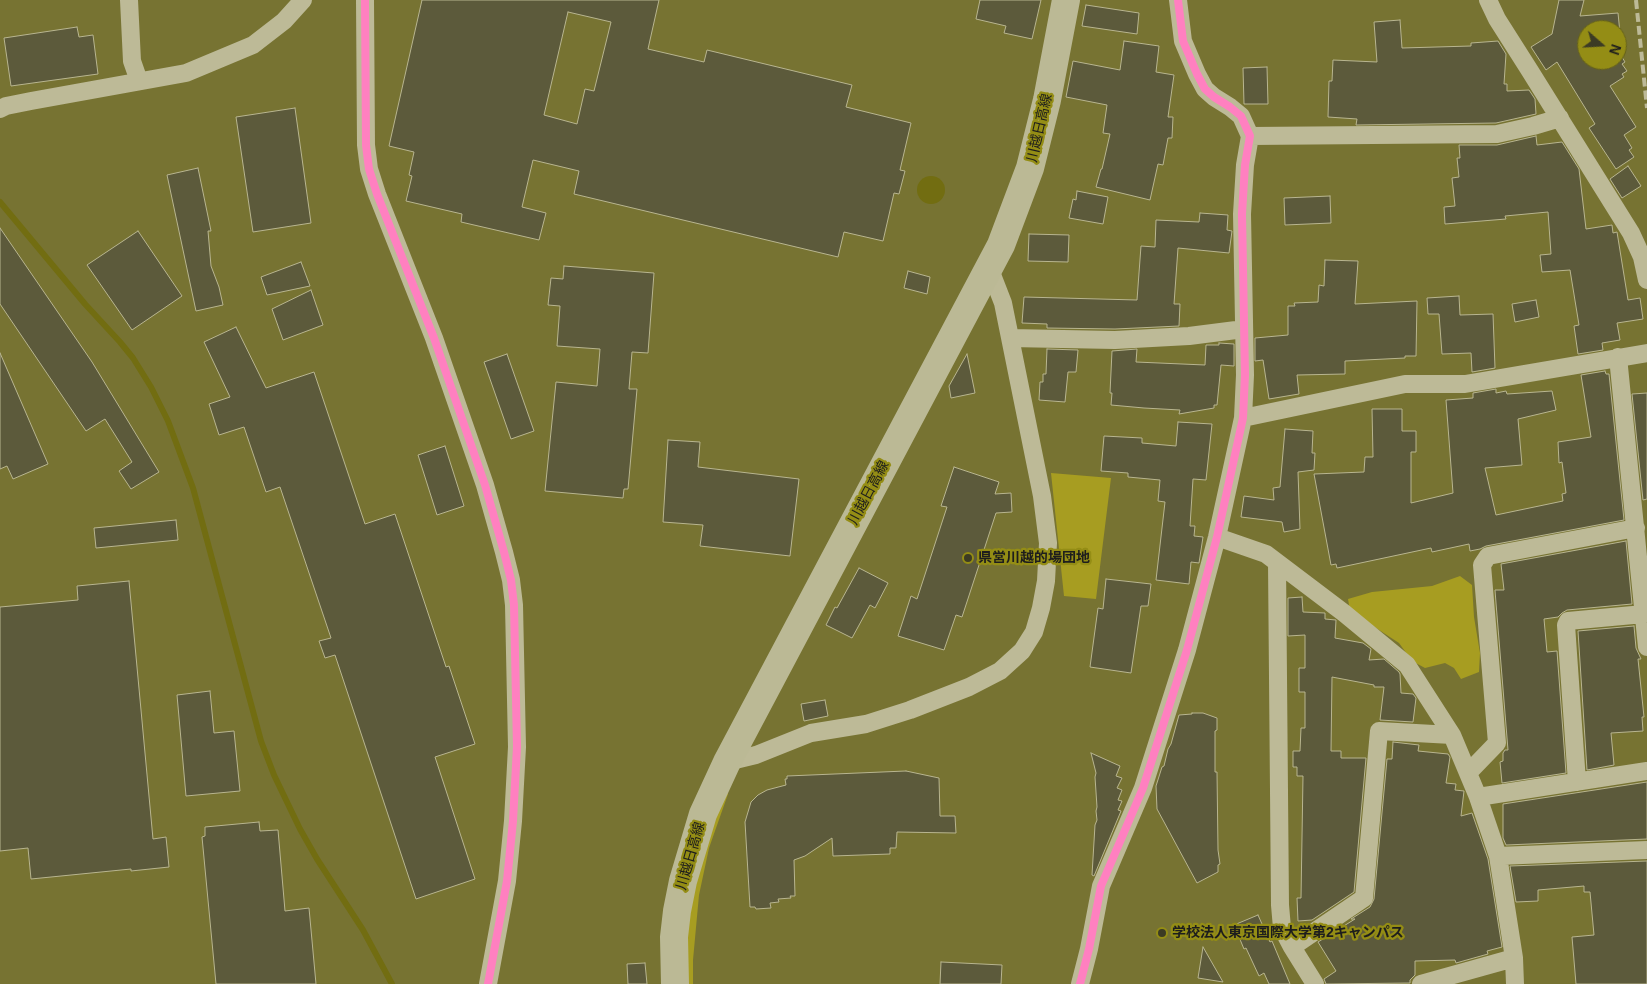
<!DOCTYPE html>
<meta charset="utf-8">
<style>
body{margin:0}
#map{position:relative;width:1647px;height:984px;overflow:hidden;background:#777332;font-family:Helvetica,sans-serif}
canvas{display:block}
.north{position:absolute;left:1577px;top:20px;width:50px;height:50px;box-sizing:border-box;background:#948d15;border:1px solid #646018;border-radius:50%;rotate:109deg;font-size:14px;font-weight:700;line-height:20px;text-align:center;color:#1d1d1d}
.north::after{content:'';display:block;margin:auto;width:18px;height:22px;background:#3c3b24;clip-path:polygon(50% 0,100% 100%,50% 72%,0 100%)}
</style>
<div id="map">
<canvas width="1647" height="984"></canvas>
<div class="north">N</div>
</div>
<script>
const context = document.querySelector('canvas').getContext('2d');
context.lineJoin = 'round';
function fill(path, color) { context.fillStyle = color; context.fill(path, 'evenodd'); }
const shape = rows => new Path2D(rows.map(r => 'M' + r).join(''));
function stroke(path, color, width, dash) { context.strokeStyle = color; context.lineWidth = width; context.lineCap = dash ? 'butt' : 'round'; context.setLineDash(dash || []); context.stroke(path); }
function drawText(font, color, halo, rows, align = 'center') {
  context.font = font + ' Helvetica,"Noto Sans JP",sans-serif'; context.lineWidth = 4.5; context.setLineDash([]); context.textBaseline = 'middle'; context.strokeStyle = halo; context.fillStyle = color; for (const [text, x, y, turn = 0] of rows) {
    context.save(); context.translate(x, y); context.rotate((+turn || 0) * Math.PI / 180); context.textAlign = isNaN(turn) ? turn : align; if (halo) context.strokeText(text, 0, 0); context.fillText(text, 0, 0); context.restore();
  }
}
fill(shape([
 [1051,473,1111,478,1096,599,1064,596],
 [1460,576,1472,585,1474,617,1480,653,1479,672,1461,679,1454,668,1445,663,1425,668,1412,661,1399,643,1350,611,1348,599,1372,592,1432,586],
 [724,790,728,794,709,848,699,895,693,960,693,984,685,984,686,948,693,885]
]), '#a79d21');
fill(shape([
 '917 190a14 14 0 1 1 28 0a14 14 0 1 1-28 0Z'
]), '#726d11');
stroke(shape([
 [0,202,85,304,120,342,133,358,151,387,168,421,193,488,261,741,274,775,300,829,317,859,363,930,392,984]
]), '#726d11', 6);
const building = shape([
 [422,0,659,0,648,49,704,62,707,50,852,85,846,107,911,123,900,170,905,171,899,194,894,193,883,241,844,232,838,257,574,194,579,171,533,160,522,207,546,213,539,240,461,222,462,214,406,201,412,176,409,175,414,152,389,146,422,0],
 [568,12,611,22,594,91,585,89,577,124,544,115,568,12],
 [980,0,1041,0,1032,39,1004,33,1006,26,976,19,980,0],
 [1559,0,1584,0,1580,16,1618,13,1620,33,1617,36,1617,30,1587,30,1587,60,1617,60,1617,49,1625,62,1622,64,1627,71,1622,74,1624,77,1610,86,1636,127,1624,135,1632,148,1629,150,1634,157,1616,169,1589,128,1595,124,1557,62,1546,70,1531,47,1552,34,1559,0],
 [1086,5,1139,13,1137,34,1082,26,1086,5],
 [1400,20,1402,48,1471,46,1471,43,1498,41,1506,54,1504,84,1507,84,1507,91,1529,90,1535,99,1536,114,1496,123,1356,125,1357,119,1328,117,1329,81,1332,81,1333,60,1377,62,1374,22,1400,20],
 [77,27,79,37,93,35,98,74,11,86,4,38,77,27],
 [1124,41,1159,46,1156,72,1174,75,1168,117,1173,117,1172,138,1168,138,1163,165,1158,164,1150,200,1096,187,1101,169,1102,169,1110,134,1103,133,1107,105,1066,97,1073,61,1120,70,1124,41],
 [1267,67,1268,104,1244,104,1243,68,1267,67],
 [295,108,311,223,253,232,236,117,295,108],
 [1536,136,1537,145,1562,142,1579,169,1586,229,1612,225,1613,233,1617,232,1628,300,1640,298,1643,319,1617,323,1620,340,1602,343,1603,350,1578,354,1574,326,1579,325,1570,270,1542,272,1540,255,1551,254,1548,212,1505,216,1506,219,1445,224,1444,207,1455,206,1452,178,1459,177,1457,158,1460,158,1459,145,1497,145,1536,136],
 [1628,166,1641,186,1622,198,1610,179,1628,166],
 [198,168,211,231,208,231,211,266,219,287,223,305,196,311,167,175,198,168],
 [1077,191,1108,197,1103,224,1069,218,1073,199,1076,200,1077,191],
 [1330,196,1331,223,1285,225,1284,198,1330,196],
 [1200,213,1228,215,1227,230,1232,231,1229,253,1178,248,1174,304,1180,304,1179,326,1115,329,1047,328,1047,324,1022,323,1024,297,1137,300,1141,246,1155,247,1156,220,1199,222,1200,213],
 [0,228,92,362,159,472,131,489,119,471,132,462,105,419,86,431,0,304,0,228],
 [138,231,182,296,132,330,87,265,138,231],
 [1029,234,1069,235,1068,262,1028,261,1029,234],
 [1325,260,1358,261,1355,304,1417,301,1416,356,1405,356,1405,358,1345,361,1345,374,1297,375,1299,394,1269,399,1263,360,1255,361,1255,338,1288,335,1288,306,1295,306,1294,303,1318,302,1319,285,1324,286,1325,260],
 [301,262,310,286,267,295,261,277,301,262],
 [564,266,654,273,648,353,632,352,629,389,637,389,628,489,624,489,623,498,545,491,556,382,597,386,600,349,557,346,560,306,548,305,551,278,563,279,564,266],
 [908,271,930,277,927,294,904,288,908,271],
 [311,290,323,325,283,340,272,309,311,290],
 [1459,296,1460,315,1493,314,1495,368,1472,372,1471,353,1442,354,1439,314,1428,314,1427,298,1459,296],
 [1536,300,1539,317,1515,322,1512,304,1536,300],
 [236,327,266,388,314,372,365,524,395,514,446,667,449,666,475,744,435,757,475,879,416,899,335,655,325,658,319,641,331,638,280,487,266,492,244,427,219,435,209,404,230,397,204,342,236,327],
 [1219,343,1234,344,1234,366,1221,365,1217,405,1214,405,1214,408,1179,414,1180,410,1144,408,1111,405,1112,393,1110,393,1112,351,1137,349,1136,362,1205,365,1206,345,1219,345,1219,343],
 [1047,349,1078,350,1076,372,1068,372,1065,402,1039,400,1040,382,1043,382,1043,374,1046,374,1047,349],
 [0,353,48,464,13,479,7,466,0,469,0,353],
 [507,354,534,431,511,439,484,362,507,354],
 [967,354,975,393,951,398,949,386,967,354],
 [1605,371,1606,374,1609,374,1624,520,1486,546,1480,549,1470,551,1469,544,1432,552,1431,548,1337,568,1336,564,1331,565,1314,474,1364,472,1365,457,1373,457,1372,409,1402,409,1402,431,1416,431,1416,452,1411,452,1411,503,1453,493,1446,400,1473,398,1473,393,1496,389,1496,393,1506,391,1507,394,1552,391,1556,410,1518,419,1522,465,1485,468,1496,515,1563,501,1562,494,1566,493,1562,462,1559,463,1558,442,1591,437,1581,375,1605,371],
 [1647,393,1647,499,1643,500,1632,394,1647,393],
 [1178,422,1212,424,1206,480,1193,479,1190,526,1195,526,1194,536,1203,537,1199,563,1191,562,1189,584,1156,580,1165,502,1158,501,1160,480,1128,477,1128,473,1101,471,1104,436,1142,438,1142,443,1176,446,1178,422],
 [1285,429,1313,431,1312,453,1315,453,1314,470,1298,472,1300,529,1284,532,1282,522,1241,517,1244,496,1274,500,1273,488,1280,487,1285,429],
 [668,440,700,442,698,467,799,479,790,556,700,546,703,525,663,522,668,440],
 [445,446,464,506,437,515,418,455,445,446],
 [954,467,999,482,995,494,1011,493,1012,512,996,513,962,617,956,615,944,650,898,636,911,596,917,599,947,507,941,506,954,467],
 [176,520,178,540,96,548,94,528,176,520],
 [1626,541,1632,604,1567,610,1562,613,1558,617,1544,619,1547,652,1557,651,1566,773,1502,783,1500,762,1503,761,1503,753,1505,750,1508,750,1496,603,1495,590,1504,590,1501,564,1626,541],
 [859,568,888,583,875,608,870,605,852,638,826,625,835,607,837,608,859,568],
 [1106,579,1151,584,1148,606,1141,606,1131,673,1090,667,1098,608,1103,609,1106,579],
 [129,581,153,839,166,837,169,867,131,871,131,869,31,879,28,848,0,851,0,607,78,600,77,586,129,581],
 [1302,597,1303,612,1325,613,1325,619,1336,620,1335,638,1363,643,1371,649,1369,660,1384,659,1399,672,1400,674,1401,693,1413,694,1416,698,1413,722,1380,720,1384,687,1374,687,1374,685,1332,677,1331,751,1341,751,1341,758,1366,758,1354,892,1312,920,1298,921,1297,898,1301,898,1303,776,1297,776,1297,767,1293,767,1293,751,1300,751,1301,728,1305,728,1305,692,1299,692,1299,668,1305,668,1305,635,1288,636,1288,598,1302,597],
 [1634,626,1636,648,1641,659,1638,659,1644,717,1642,717,1643,731,1611,733,1614,765,1587,770,1578,631,1634,626],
 [210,691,214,733,234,731,240,791,186,796,177,695,210,691],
 [825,700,828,716,804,721,801,704,825,700],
 [1192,713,1203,713,1217,718,1217,730,1215,731,1215,772,1217,772,1218,850,1220,864,1218,865,1218,872,1197,883,1157,809,1156,786,1162,767,1164,766,1168,749,1171,744,1179,715,1192,714,1192,713],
 [1393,742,1419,745,1418,751,1448,754,1450,757,1446,783,1456,784,1455,790,1464,791,1461,816,1472,813,1488,859,1502,947,1487,951,1488,954,1456,963,1455,960,1415,961,1415,975,1410,980,1410,983,1326,984,1324,979,1336,971,1318,942,1355,919,1351,919,1370,907,1374,899,1387,759,1392,759,1393,742],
 [1091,753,1120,766,1116,776,1122,778,1117,788,1122,790,1118,800,1122,801,1118,810,1121,811,1094,876,1092,875,1095,825,1097,820,1096,811,1097,807,1095,777,1096,773,1091,753],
 [906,771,939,778,940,816,955,816,956,833,897,832,896,848,890,848,890,854,833,856,832,838,805,856,794,860,795,896,790,896,791,898,778,899,779,902,770,903,771,908,756,909,755,907,750,907,745,822,751,802,758,795,767,790,786,785,785,779,787,779,787,776,906,771],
 [1647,782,1647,839,1506,845,1503,838,1503,804,1647,782],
 [259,822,260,831,278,830,285,911,309,908,316,984,216,984,202,837,205,836,205,827,259,822],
 [1647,861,1647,984,1576,984,1572,937,1594,935,1590,892,1584,892,1584,886,1538,890,1538,901,1516,902,1510,866,1647,861],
 [1258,915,1270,942,1272,941,1290,984,1269,984,1264,973,1259,976,1246,948,1244,949,1234,925,1258,915],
 [1203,947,1223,982,1198,978,1203,947],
 [941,962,1002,965,1001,984,940,984,941,962],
 [645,963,647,984,628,984,627,964,645,963]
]);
fill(building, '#5c5a3b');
stroke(building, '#b8b590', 1);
stroke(shape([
 [129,0,132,61,139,81],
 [365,0,366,145,369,169,377,194,434,338,485,485,504,552,511,580,514,605,517,747,513,821,507,881,488,984],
 [1488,0,1497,19,1530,71,1631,233,1642,257,1647,280],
 [0,109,6,106,31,101,186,73,253,45,284,21,303,0],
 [1250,136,1497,134,1533,126,1560,118],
 [1010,338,1115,340,1189,336,1244,329],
 [1618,357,1647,647],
 [1243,418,1405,384,1465,384,1647,353],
 [1217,537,1266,554,1344,613,1407,665,1452,735,1478,797,1498,856,1514,958,1515,984],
 [1277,563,1280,905,1282,928,1292,947,1315,984],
 [727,762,756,755,811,733,866,724,910,710,969,687,1000,671,1022,651,1034,632,1041,608,1046,581,1048,543,1042,496,1003,303,989,267],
 [1468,773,1497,743,1482,565,1488,556,1636,528],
 [1577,782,1566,625,1568,621,1644,614],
 [1478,797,1647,771],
 [1498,856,1647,850],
 [1292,947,1364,898,1379,731,1452,735],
 [1080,984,1089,949,1101,886,1143,788,1187,650,1217,537,1243,418,1245,375,1242,214,1245,165,1250,136,1241,116,1230,107,1214,97,1205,89,1197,74,1183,41,1178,0],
 [1421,984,1514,958]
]), '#bdba97', 18);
stroke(shape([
 [675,984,674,937,677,911,683,881,703,814,727,762,1001,245,1030,168,1047,100,1066,0]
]), '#bbb995', 28);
stroke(shape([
 [1636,0,1647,108]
]), '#bdba98', 4, [9, 4]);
stroke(shape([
 [365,0,366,145,369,169,377,194,434,338,485,485,504,552,511,580,514,605,517,747,513,821,507,881,488,984],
 [1080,984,1089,949,1101,886,1143,788,1187,650,1217,537,1243,418,1245,375,1242,214,1245,165,1250,136,1241,116,1230,107,1214,97,1205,89,1197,74,1183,41,1178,0]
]), '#ff80c0', 8);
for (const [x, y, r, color] of [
 [968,558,5,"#3c3b24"],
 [1162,933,5,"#3c3b24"]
]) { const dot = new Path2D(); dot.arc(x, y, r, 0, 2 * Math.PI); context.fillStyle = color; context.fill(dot); stroke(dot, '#948d15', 2); }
drawText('14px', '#1d1d1d', '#948d15', [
 ["川越日高線",1040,128,-77],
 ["川越日高線",869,493,-62],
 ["川越日高線",691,856,-74]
]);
drawText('bold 14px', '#1d1d1d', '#948d15', [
 ["県営川越的場団地",978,558],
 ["学校法人東京国際大学第2キャンパス",1172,933]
], 'left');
</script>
